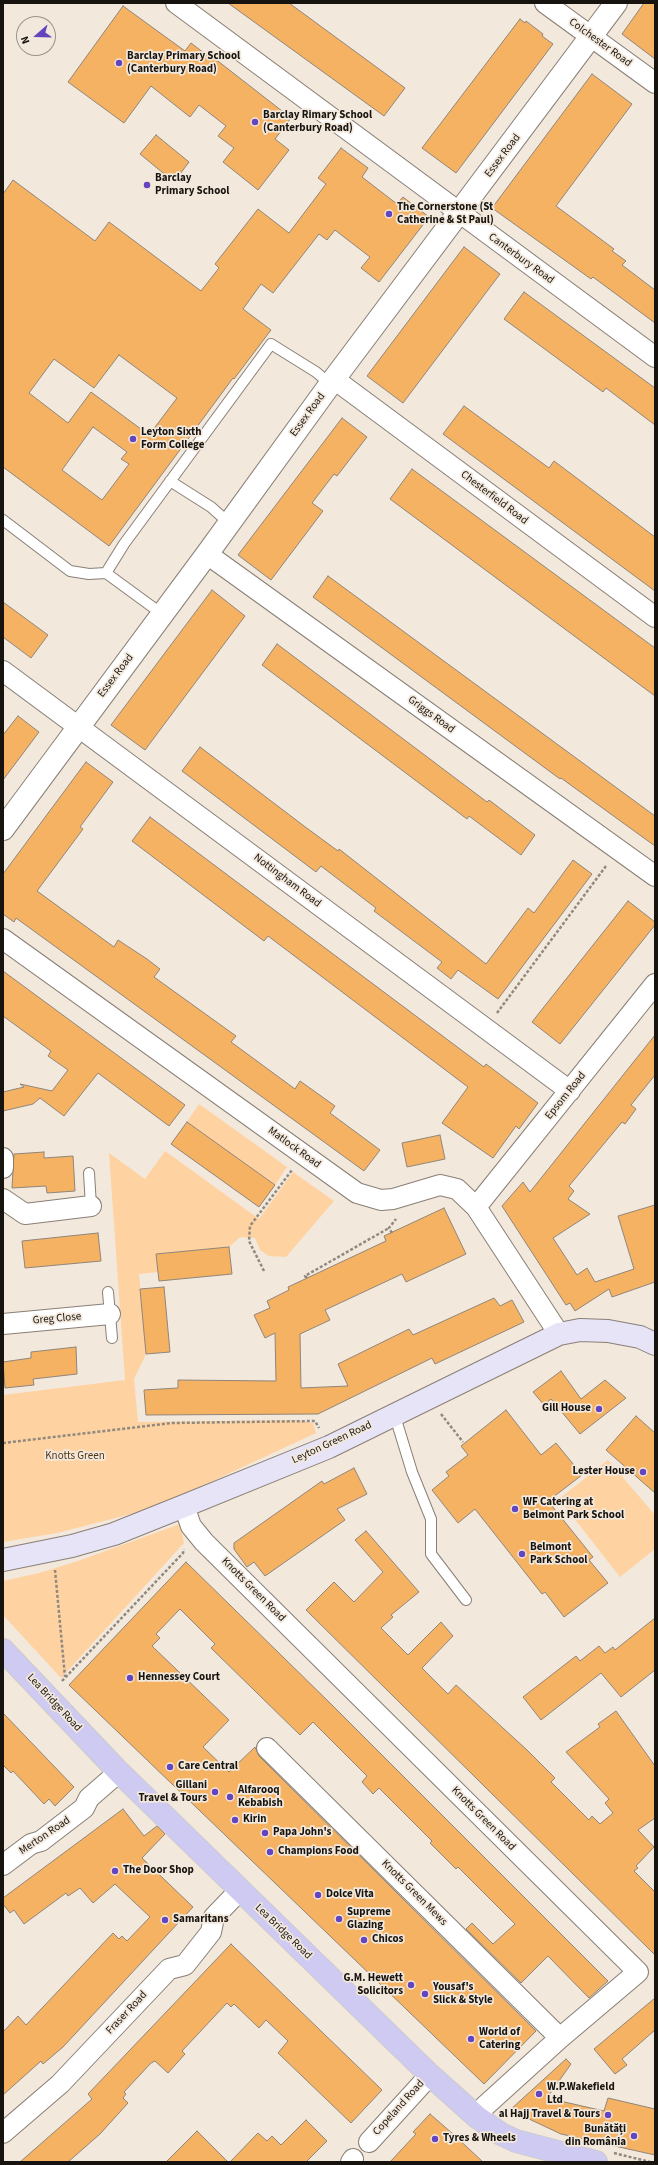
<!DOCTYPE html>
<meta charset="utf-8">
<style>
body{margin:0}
#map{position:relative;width:658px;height:2165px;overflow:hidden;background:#f3e8dc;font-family:"Source Sans 3",sans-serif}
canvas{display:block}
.frame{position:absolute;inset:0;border:4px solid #171410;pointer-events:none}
.north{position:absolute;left:16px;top:16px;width:40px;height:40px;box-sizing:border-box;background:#f3e8dc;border:1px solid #9b938a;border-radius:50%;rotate:250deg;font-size:11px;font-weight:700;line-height:16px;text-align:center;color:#171410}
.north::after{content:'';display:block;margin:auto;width:14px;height:18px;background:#6445be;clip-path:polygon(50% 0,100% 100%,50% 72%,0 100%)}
</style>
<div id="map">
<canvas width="658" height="2165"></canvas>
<div class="frame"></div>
<div class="north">N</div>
</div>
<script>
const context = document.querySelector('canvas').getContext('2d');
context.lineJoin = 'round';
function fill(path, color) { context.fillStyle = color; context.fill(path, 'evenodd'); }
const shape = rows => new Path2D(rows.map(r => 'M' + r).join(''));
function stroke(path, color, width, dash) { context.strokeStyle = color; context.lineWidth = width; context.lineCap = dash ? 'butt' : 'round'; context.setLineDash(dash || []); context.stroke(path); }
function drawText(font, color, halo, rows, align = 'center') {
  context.font = font + ' "Source Sans 3",sans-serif'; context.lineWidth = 3.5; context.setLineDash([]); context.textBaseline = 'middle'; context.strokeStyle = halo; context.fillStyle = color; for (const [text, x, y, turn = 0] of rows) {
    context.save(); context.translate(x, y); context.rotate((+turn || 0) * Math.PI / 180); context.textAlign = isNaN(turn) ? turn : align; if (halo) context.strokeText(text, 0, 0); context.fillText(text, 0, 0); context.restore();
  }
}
fill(shape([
 [199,1104,287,1167,275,1185,187,1122],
 [165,1151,259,1219,293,1172,334,1201,286,1257,269,1256,260,1250,255,1238,240,1237,229,1247,156,1254,158,1272,139,1274,146,1354,134,1379,138,1422,294,1420,313,1423,316,1433,174,1499,131,1514,57,1533,3,1542,3,1395,125,1380,109,1153,145,1179],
 [608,1460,655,1515,655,1549,620,1577,559,1499],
 [180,1524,184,1543,61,1678,3,1615,3,1581,39,1573,78,1561]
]), '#fed2a1');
const building = shape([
 [228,3,289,3,405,88,384,116,228,3],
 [644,3,655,3,655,59,622,34,644,3],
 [123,6,185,51,191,43,213,60,214,58,291,118,275,139,289,150,258,190,223,162,234,148,218,136,226,126,199,105,190,117,151,86,124,123,68,82,123,6],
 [520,19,525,23,526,21,543,34,542,36,553,44,456,173,422,148,520,19],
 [592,74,632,104,556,206,614,249,612,251,626,261,622,265,655,290,655,323,593,277,591,279,492,208,592,74],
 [156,135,189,162,174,182,140,154,156,135],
 [341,148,368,168,362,177,397,204,403,197,429,217,379,282,361,268,370,257,335,230,327,240,319,234,273,293,261,284,243,309,271,330,234,379,233,378,109,546,3,467,3,194,13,180,95,241,109,222,201,291,219,268,215,264,258,209,289,233,326,184,318,178,341,148],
 [119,355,177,398,149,435,91,392,68,423,29,393,54,359,94,388,119,355],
 [93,427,127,452,121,459,129,464,102,500,62,470,93,427],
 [464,247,500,274,403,403,367,376,464,247],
 [524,292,655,388,655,425,606,388,603,392,504,319,524,292],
 [464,406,549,468,554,461,655,537,655,591,443,434,464,406],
 [342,418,367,437,337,476,334,474,312,503,323,511,271,580,238,555,342,418],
 [412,469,655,648,655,696,390,499,412,469],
 [328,576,655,816,655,846,561,778,560,779,313,597,328,576],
 [212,590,245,616,145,750,111,725,212,590],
 [3,602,48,635,31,658,3,637,3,602],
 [277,644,487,802,489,800,535,835,521,855,469,816,467,819,262,665,277,644],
 [18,716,39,732,3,780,3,735,18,716],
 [200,747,304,826,338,851,339,849,486,964,528,908,534,913,573,860,592,874,498,999,458,970,451,979,437,968,442,962,374,911,376,908,321,866,316,872,182,771,200,747],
 [86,762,113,782,80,827,83,829,37,891,114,947,118,940,147,959,160,969,154,977,236,1036,231,1042,295,1089,300,1081,335,1106,330,1113,380,1150,364,1171,16,918,14,922,3,914,3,874,86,762],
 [150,817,484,1067,486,1064,538,1103,519,1129,516,1126,493,1158,442,1123,468,1087,268,936,264,941,132,841,150,817],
 [628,901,655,922,655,925,560,1044,532,1022,628,901],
 [3,971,185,1105,169,1126,98,1073,64,1116,40,1098,33,1104,3,1111,3,1092,24,1087,20,1084,52,1091,68,1070,48,1056,51,1051,3,1016,3,971],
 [655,1035,655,1075,631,1105,636,1109,625,1124,622,1122,569,1186,574,1191,568,1199,590,1214,553,1238,577,1275,587,1268,595,1282,634,1269,618,1216,655,1205,655,1282,612,1297,609,1289,575,1311,570,1303,566,1305,502,1206,523,1182,530,1192,655,1035],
 [187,1122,275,1185,259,1207,171,1144,187,1122],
 [440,1135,445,1159,407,1167,402,1143,440,1135],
 [44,1152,44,1158,73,1156,75,1191,47,1193,46,1186,12,1188,14,1154,44,1152],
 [444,1208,466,1254,406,1282,402,1274,325,1310,330,1320,300,1334,301,1388,348,1386,338,1364,409,1329,413,1335,494,1298,500,1306,512,1300,524,1322,435,1364,432,1358,318,1414,146,1415,144,1390,178,1388,178,1380,276,1381,275,1333,265,1338,254,1315,270,1308,267,1301,289,1290,288,1287,386,1241,384,1236,444,1208],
 [98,1233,101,1261,25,1268,22,1241,98,1233],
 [229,1247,232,1274,159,1281,156,1254,229,1247],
 [164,1287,170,1352,146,1354,140,1289,164,1287],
 [76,1347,77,1374,33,1379,34,1385,5,1388,3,1362,31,1358,31,1352,76,1347],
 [561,1371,581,1399,605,1380,626,1398,580,1434,551,1399,544,1405,533,1392,561,1371],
 [506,1410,541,1455,556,1443,582,1475,548,1501,593,1557,589,1560,608,1583,564,1617,545,1592,542,1594,475,1509,458,1523,432,1490,449,1476,446,1472,468,1455,461,1446,506,1410],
 [636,1416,655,1433,655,1493,606,1450,636,1416],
 [354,1468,367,1494,337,1509,345,1520,265,1576,254,1562,247,1567,234,1549,234,1543,322,1481,324,1484,354,1468],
 [366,1531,419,1592,391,1615,393,1617,381,1628,408,1655,441,1622,453,1636,422,1668,448,1694,456,1685,527,1750,555,1778,551,1782,589,1820,592,1816,600,1824,613,1813,605,1803,609,1799,566,1752,600,1727,598,1724,616,1711,655,1766,655,1818,638,1830,654,1847,636,1866,638,1868,634,1871,655,1892,655,1955,306,1610,334,1582,354,1602,383,1572,355,1540,366,1531],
 [186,1562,331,1704,608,1981,589,1998,548,1956,521,1983,466,1929,472,1923,493,1944,515,1924,458,1867,456,1869,430,1843,432,1841,379,1788,373,1794,362,1782,367,1776,313,1722,300,1735,211,1648,215,1644,180,1609,156,1634,160,1638,152,1646,229,1720,203,1747,229,1772,255,1747,259,1756,536,2031,484,2084,69,1685,186,1562],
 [655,1618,655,1670,621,1697,601,1673,541,1720,523,1697,576,1656,580,1661,599,1646,605,1653,613,1647,615,1650,655,1618],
 [3,1713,74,1787,55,1806,49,1799,44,1804,13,1771,11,1773,3,1765,3,1713],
 [123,1809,144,1836,157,1826,165,1834,142,1858,193,1907,63,2047,43,2064,41,2061,3,2095,3,2032,18,2016,26,2025,113,1933,119,1939,122,1936,127,1941,150,1917,115,1884,93,1903,80,1888,68,1896,66,1893,24,1924,14,1910,10,1913,3,1904,3,1898,123,1809],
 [231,1944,382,2090,351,2123,278,2053,288,2041,266,2020,259,2028,234,2004,231,2007,227,2003,182,2051,185,2054,168,2073,155,2061,151,2063,124,2092,126,2094,123,2098,128,2103,100,2134,68,2162,20,2162,92,2099,88,2094,231,1944],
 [655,1998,655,2030,622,2059,627,2065,615,2074,594,2049,655,1998],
 [566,2059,571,2064,547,2098,604,2111,608,2098,655,2109,655,2155,561,2134,510,2110,566,2059],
 [430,2114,453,2134,483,2162,390,2162,416,2134,413,2132,430,2114],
 [306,2120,327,2141,306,2162,230,2162,258,2133,267,2141,272,2136,281,2145,306,2120],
 [197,2131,228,2162,166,2162,197,2131]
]);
fill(building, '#f5b262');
stroke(building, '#8f857a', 1);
const service = shape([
 [170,481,211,507,229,523],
 [3,520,70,571,89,574,106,573,162,614],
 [106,573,124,544,271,344,316,372,330,384],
 [89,1173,91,1206],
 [108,1292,112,1338],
 [394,1413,412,1472,431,1519,431,1554,466,1600]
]);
const minor = shape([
 [176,3,655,357],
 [545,3,655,83],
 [334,379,655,617],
 [207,554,655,876],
 [3,671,570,1091],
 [3,939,357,1193,381,1200,393,1199,440,1185,457,1189,476,1207,559,1334],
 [3,1158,3,1168],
 [3,1199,25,1214,91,1206],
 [476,1207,655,984],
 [3,1324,110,1314],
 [184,1506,191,1526,204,1542,638,1972,560,2038,485,2106,477,2117],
 [267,1748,560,2038],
 [3,1865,31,1844,41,1841,84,1808,89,1798,119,1772],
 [3,2133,60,2084,169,1969,185,1965,211,1932,214,1917,240,1890],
 [369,2142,430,2075],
 [351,2162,353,2159]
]);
const tertiary = shape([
 [3,829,207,554,334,379,616,3]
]);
const secondary = shape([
 [3,1560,72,1546,114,1534,184,1506,329,1447,559,1334,580,1330,608,1331,640,1337,655,1344]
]);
const primary = shape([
 [3,1650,116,1769,430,2075,477,2117,501,2134,516,2141,596,2162]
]);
stroke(service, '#897f75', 12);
stroke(minor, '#897f75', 22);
stroke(tertiary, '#897f75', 24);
stroke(secondary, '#897f75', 24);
stroke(primary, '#cccbca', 24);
stroke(shape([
 [497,1013,606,866],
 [392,1233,389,1228,396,1219],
 [264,1271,249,1241,250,1226,292,1170],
 [307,1278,305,1276,389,1228],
 [441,1414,463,1442],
 [3,1443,172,1423,315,1421,319,1428],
 [55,1570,65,1677],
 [62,1681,183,1553,184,1549],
 [614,2153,650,2162]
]), '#908980', 2.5, [3, 2]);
stroke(service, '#fff', 10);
stroke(minor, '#fff', 20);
stroke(tertiary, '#fff', 22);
stroke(secondary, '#e7e4f8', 22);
stroke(primary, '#cecaf1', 22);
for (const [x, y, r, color] of [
 [119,63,4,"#6445be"],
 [255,122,4,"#6445be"],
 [147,185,4,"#6445be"],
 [389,214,4,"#6445be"],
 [133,439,4,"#6445be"],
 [599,1409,4,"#6445be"],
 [643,1472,4,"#6445be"],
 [515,1509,4,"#6445be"],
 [522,1554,4,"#6445be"],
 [130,1678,4,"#6445be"],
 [170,1767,4,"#6445be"],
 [215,1792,4,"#6445be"],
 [230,1797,4,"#6445be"],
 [235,1820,4,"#6445be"],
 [265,1833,4,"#6445be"],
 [270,1852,4,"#6445be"],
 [115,1871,4,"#6445be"],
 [318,1895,4,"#6445be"],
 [339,1919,4,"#6445be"],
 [165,1920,4,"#6445be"],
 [364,1940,4,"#6445be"],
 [411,1985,4,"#6445be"],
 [425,1994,4,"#6445be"],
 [471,2039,4,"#6445be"],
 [539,2094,4,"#6445be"],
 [608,2115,4,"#6445be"],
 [634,2136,4,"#6445be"],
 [435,2139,4,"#6445be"]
]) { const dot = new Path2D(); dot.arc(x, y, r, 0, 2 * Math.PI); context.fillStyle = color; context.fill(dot); stroke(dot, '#f3e8dc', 1.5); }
drawText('11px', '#171410', '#f3e8dc', [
 ["Colchester Road",600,43,36],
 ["Essex Road",503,156,-53],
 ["Canterbury Road",521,259,36],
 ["Essex Road",308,415,-54],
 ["Chesterfield Road",494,498,37],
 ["Essex Road",116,676,-53],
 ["Griggs Road",431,715,36],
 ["Nottingham Road",287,881,37],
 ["Epsom Road",566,1096,-51],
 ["Matlock Road",294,1148,36],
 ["Greg Close",57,1319,-5],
 ["Leyton Green Road",332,1443,-25],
 ["Knotts Green Road",253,1590,45],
 ["Lea Bridge Road",54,1703,47],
 ["Knotts Green Road",483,1819,45],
 ["Merton Road",45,1836,-34],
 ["Knotts Green Mews",414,1893,45],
 ["Lea Bridge Road",283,1932,44],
 ["Fraser Road",127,2013,-47],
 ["Copeland Road",399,2108,-48]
]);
drawText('bold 11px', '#171410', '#f3e8dc', [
 ["Barclay Primary School",127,57],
 ["(Canterbury Road)",127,70],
 ["Barclay Rimary School",263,116],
 ["(Canterbury Road)",263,129],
 ["Barclay",155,179],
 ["Primary School",155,192],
 ["The Cornerstone (St",397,208],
 ["Catherine & St Paul)",397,221],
 ["Leyton Sixth",141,433],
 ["Form College",141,446],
 ["Gill House",591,1409,"right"],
 ["Lester House",635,1472,"right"],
 ["WF Catering at",523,1503],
 ["Belmont Park School",523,1516],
 ["Belmont",530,1548],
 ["Park School",530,1561],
 ["Hennessey Court",138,1678],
 ["Care Central",178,1767],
 ["Gillani",207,1786,"right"],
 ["Travel & Tours",207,1799,"right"],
 ["Alfarooq",238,1791],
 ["Kebabish",238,1804],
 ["Kirin",243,1820],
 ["Papa John's",273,1833],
 ["Champions Food",278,1852],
 ["The Door Shop",123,1871],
 ["Dolce Vita",326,1895],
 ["Supreme",347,1913],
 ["Glazing",347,1926],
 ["Samaritans",173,1920],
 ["Chicos",372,1940],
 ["G.M. Hewett",403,1979,"right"],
 ["Solicitors",403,1992,"right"],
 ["Yousaf's",433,1988],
 ["Slick & Style",433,2001],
 ["World of",479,2033],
 ["Catering",479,2046],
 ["W.P.Wakefield",547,2088],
 ["Ltd",547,2101],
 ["al Hajj Travel & Tours",600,2115,"right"],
 ["Bunătăți",626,2130,"right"],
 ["din România",626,2143,"right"],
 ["Tyres & Wheels",443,2139]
], 'left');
drawText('11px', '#513614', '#f3e8dc', [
 ["Knotts Green",75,1457]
]);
</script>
